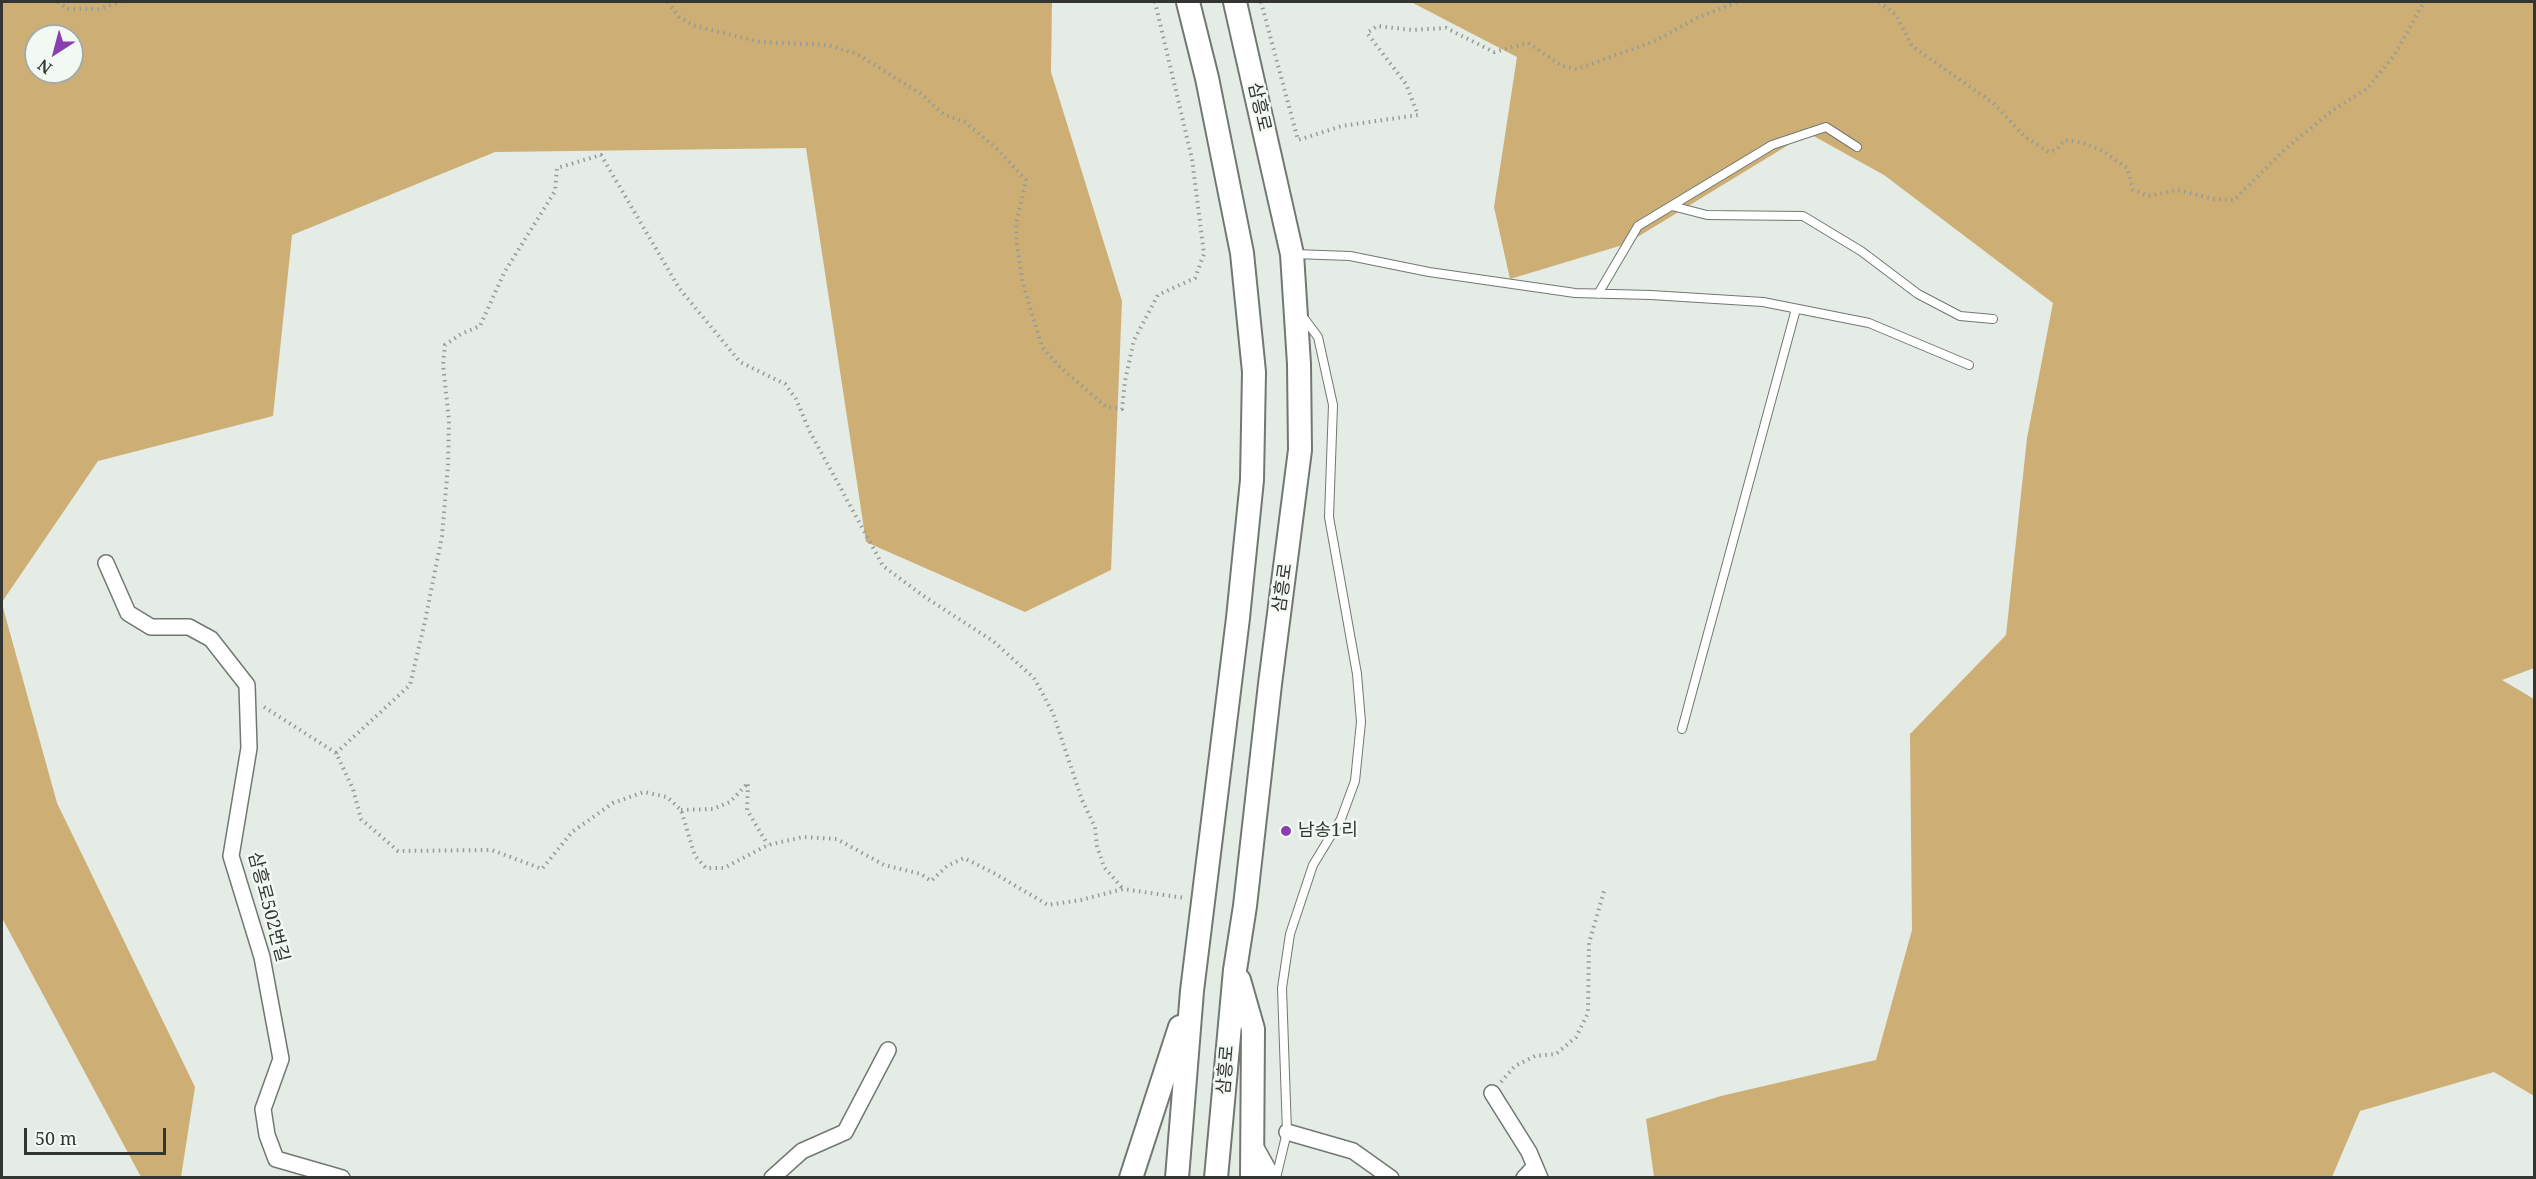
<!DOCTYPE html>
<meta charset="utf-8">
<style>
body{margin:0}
#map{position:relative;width:2536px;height:1179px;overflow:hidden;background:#e4ece5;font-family:"Noto Serif",serif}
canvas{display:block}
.frame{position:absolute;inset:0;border:3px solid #333533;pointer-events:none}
.north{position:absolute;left:24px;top:24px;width:60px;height:60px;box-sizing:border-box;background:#f2f9f2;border:2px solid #a6aba6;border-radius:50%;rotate:216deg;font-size:16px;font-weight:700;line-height:24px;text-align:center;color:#333533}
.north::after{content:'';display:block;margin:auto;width:21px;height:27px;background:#8a3fb0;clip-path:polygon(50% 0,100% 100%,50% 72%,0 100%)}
.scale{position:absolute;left:24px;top:1128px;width:142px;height:27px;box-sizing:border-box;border:3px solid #333533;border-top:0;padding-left:8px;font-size:18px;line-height:21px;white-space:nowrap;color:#333533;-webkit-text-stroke:4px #f2f9f2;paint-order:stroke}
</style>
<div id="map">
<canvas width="2536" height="1179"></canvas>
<div class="frame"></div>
<div class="north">N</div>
<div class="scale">50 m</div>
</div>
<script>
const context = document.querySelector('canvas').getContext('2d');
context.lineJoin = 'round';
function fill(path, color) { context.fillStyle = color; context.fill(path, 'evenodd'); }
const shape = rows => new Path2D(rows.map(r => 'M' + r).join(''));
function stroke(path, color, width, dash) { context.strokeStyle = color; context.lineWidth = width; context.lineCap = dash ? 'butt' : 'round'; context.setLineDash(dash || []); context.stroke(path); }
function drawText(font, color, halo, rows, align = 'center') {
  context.font = font + ' "Noto Serif","Noto Sans KR",serif'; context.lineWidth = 5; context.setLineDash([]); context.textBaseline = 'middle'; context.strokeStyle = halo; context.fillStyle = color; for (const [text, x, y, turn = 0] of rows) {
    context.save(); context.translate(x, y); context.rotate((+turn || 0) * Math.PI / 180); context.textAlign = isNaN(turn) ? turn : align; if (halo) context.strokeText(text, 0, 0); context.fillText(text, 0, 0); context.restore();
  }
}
fill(shape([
 [2,2,1052,2,1051,72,1122,301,1111,570,1025,612,866,542,806,148,495,152,292,235,273,416,98,461,2,602],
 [36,36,72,36,72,72,36,72],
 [1411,2,2534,2,2534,668,2502,680,2534,699,2534,1096,2494,1072,2360,1111,2332,1177,1654,1177,1646,1119,1721,1096,1876,1060,1912,930,1910,734,2006,635,2027,438,2053,303,1884,175,1808,133,1626,244,1510,279,1494,207,1517,57],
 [2,604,57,803,195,1087,181,1177,141,1177,2,918]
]), '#cdaf75');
const lane = shape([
 [1672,206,1707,215,1803,216,1861,251,1918,294,1960,316,1993,319],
 [1294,254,1350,256,1429,272,1575,293,1651,295,1763,302,1869,323,1969,365],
 [1598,294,1638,226,1772,145,1826,127,1857,147],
 [1682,729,1796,309],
 [1276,1178,1287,1132,1282,988,1290,934,1313,865,1341,819,1355,781,1361,722,1357,674,1329,517,1333,405,1318,337,1303,317]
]);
const street = shape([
 [106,563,128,613,151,627,189,627,211,639,247,685,249,748,231,856,262,957,281,1059,263,1109,267,1135,276,1159,342,1178],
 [1492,1093,1529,1152,1540,1178],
 [1287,1132,1353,1151,1391,1178],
 [1254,1144,1273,1178],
 [772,1178,802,1151,845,1132,888,1050],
 [1524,1178,1535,1166]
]);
const secondary = shape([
 [1239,980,1253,1029,1252,1178],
 [1131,1178,1180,1027],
 [1177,1178,1192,991,1238,618,1252,480,1254,372,1242,253,1207,78,1188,2],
 [1216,1178,1235,970,1245,906,1270,684,1300,450,1299,364,1292,254,1235,2]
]);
stroke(lane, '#717872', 10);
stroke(street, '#717872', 18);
stroke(secondary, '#717872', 26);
stroke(shape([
 [58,2,67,9,98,9,121,2],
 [668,2,679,17,695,26,760,42,828,45,857,54,921,94,943,114,965,122,997,149,1026,180,1016,224,1017,245,1023,284,1042,347,1059,366,1106,407,1122,409,1125,381,1134,340,1158,295,1195,278,1204,254,1192,159,1155,2],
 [1261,2,1298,140,1342,126,1418,115,1406,84,1367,33,1377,26,1412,30,1446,28,1494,52,1528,43,1562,66,1577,69,1655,41,1697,18,1737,2],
 [1879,2,1896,15,1912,46,1993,103,2025,137,2049,152,2056,150,2065,140,2083,143,2103,151,2127,168,2133,190,2148,196,2177,190,2214,199,2234,200,2285,149,2333,110,2367,89,2395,54,2424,2],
 [264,707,336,753,353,789,361,819,398,851,492,850,542,869,572,832,613,803,644,792,667,797,681,810,695,856,706,868,724,868,768,845,803,837,837,839,884,865,921,874,931,881,947,866,964,858,992,872,1048,905,1081,900,1123,889,1185,898],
 [336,753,410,685,425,621,442,536,448,465,449,420,443,365,445,345,461,334,480,326,504,273,555,191,557,168,601,155,679,288,740,362,785,384,796,399,809,430,883,566,925,597,993,641,1034,678,1053,713,1082,800,1095,827,1097,846,1104,867,1123,889],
 [681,810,713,809,730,802,748,783,747,810,768,845],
 [1501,1082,1515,1066,1535,1056,1556,1054,1576,1037,1588,1013,1589,943,1604,891]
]), '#969b96', 4, [1.5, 4.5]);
stroke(lane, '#fff', 8);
stroke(street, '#fff', 15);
stroke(secondary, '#fff', 22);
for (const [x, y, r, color] of [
 [1286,831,6,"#8a3fb0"]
]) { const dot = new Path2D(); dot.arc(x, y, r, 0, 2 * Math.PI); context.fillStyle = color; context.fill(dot); stroke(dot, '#f2f9f2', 2); }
drawText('18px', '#333533', '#f2f9f2', [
 ["삼흥로",1259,107,77],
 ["삼흥로",1283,588,-82],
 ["삼흥로502번길",268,907,75],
 ["삼흥로",1226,1070,-85]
]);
drawText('18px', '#333533', '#f2f9f2', [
 ["남송1리",1298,831]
], 'left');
</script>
